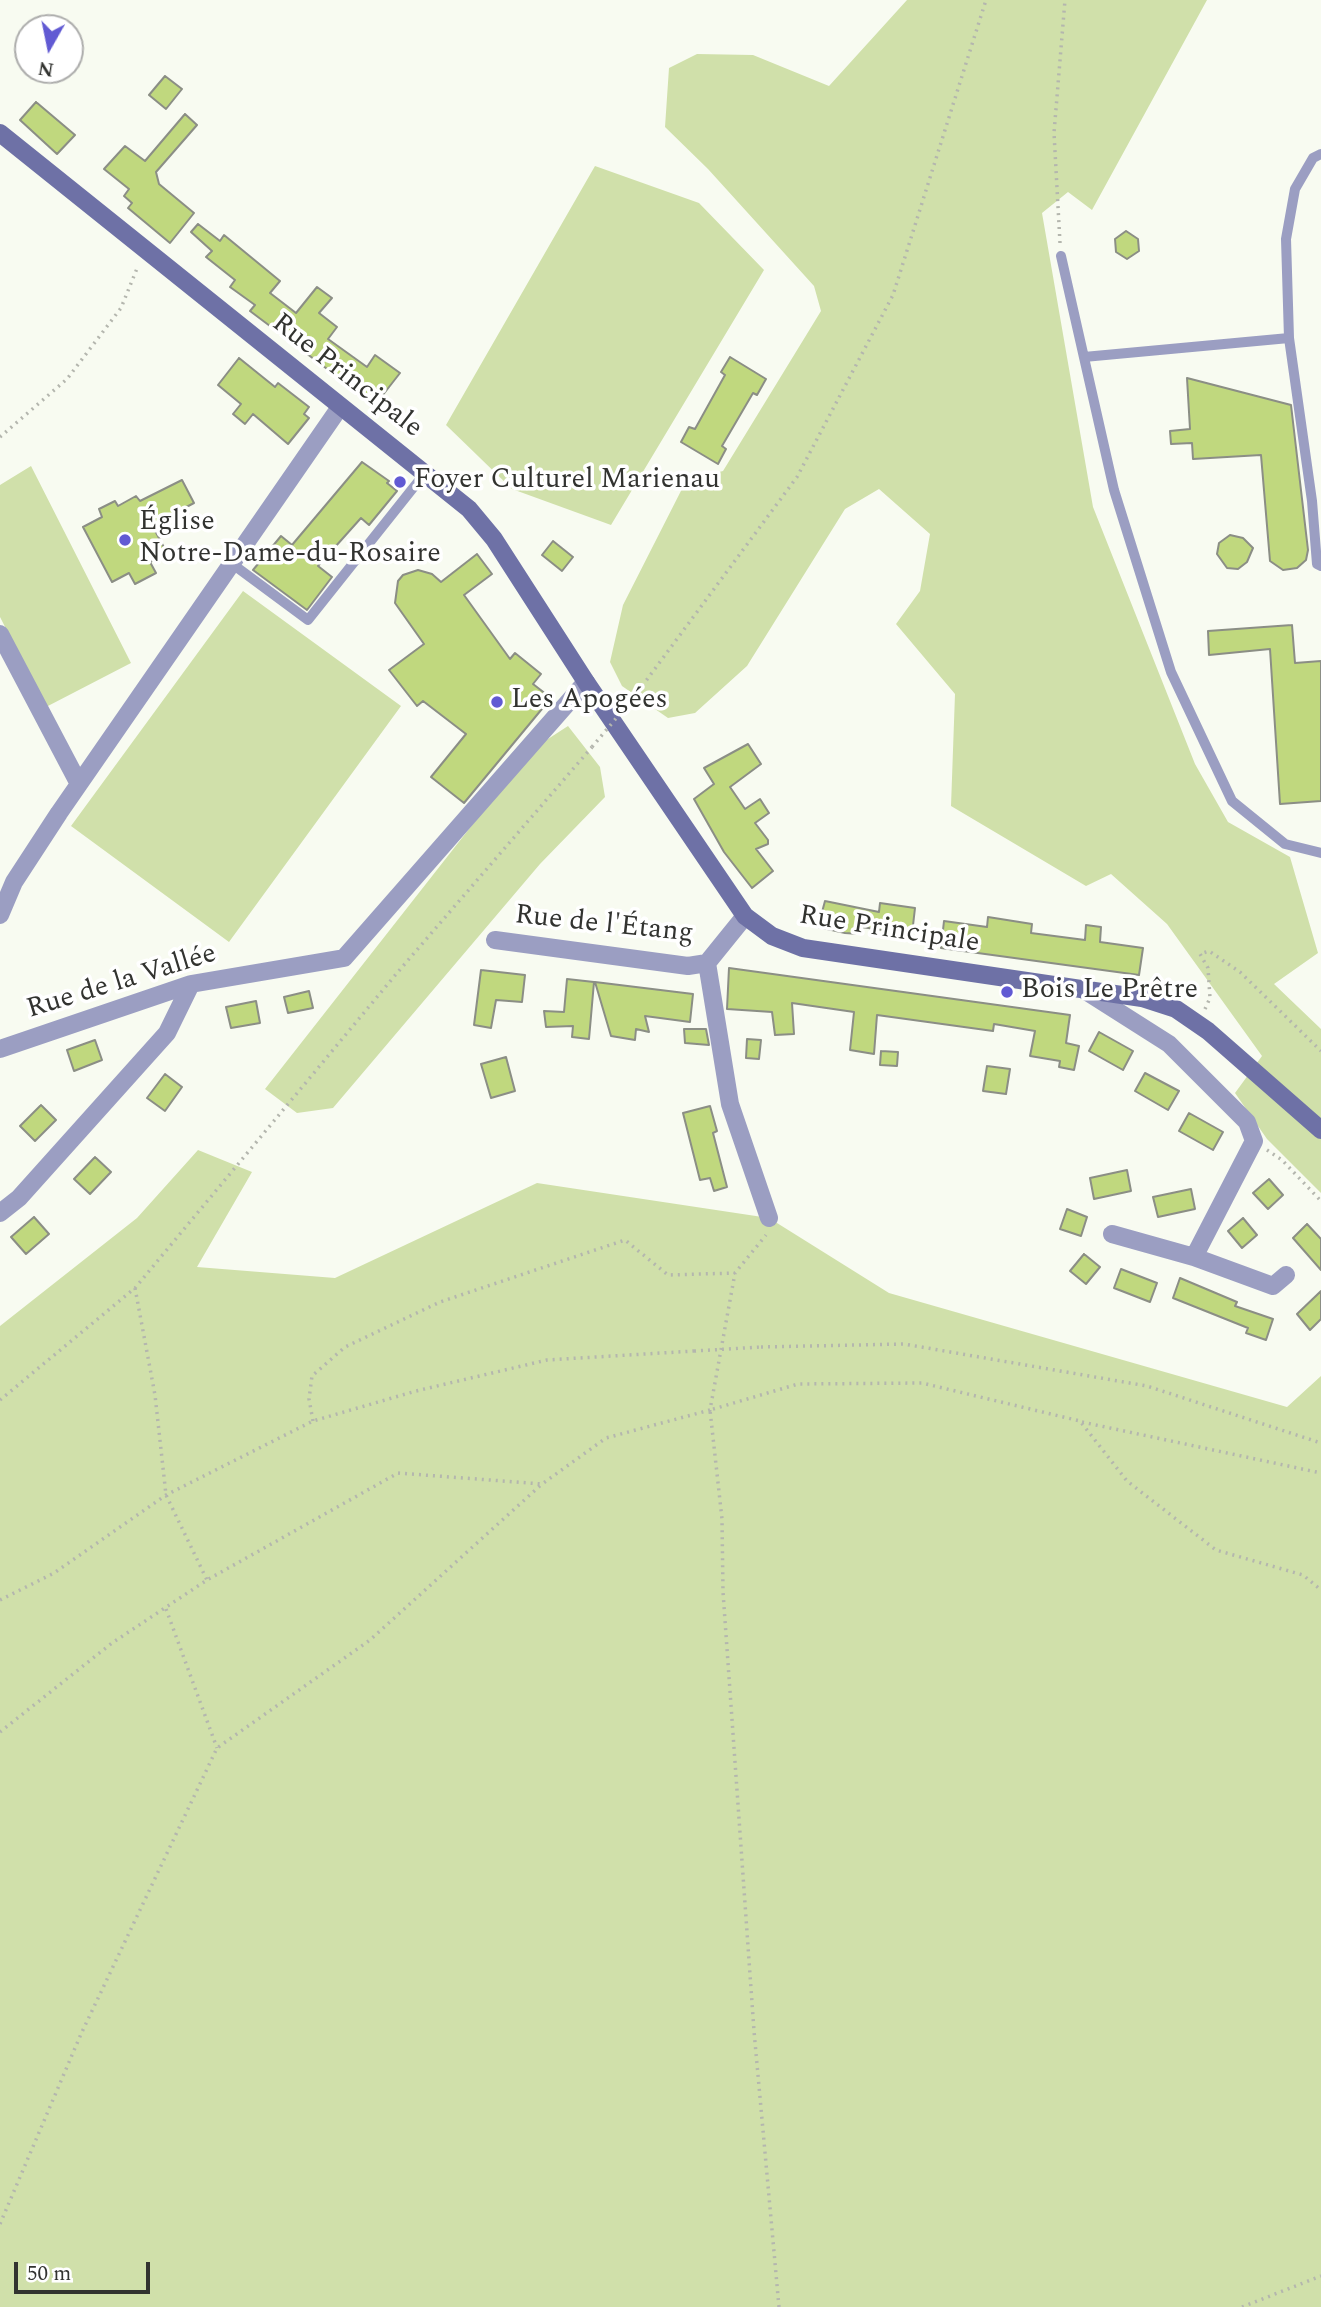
<!DOCTYPE html>
<meta charset="utf-8">
<style>
body{margin:0}
#map{position:relative;width:1321px;height:2307px;overflow:hidden;background:#f8fbf1;font-family:Spectral,serif}
canvas{display:block}
.north{position:absolute;left:14px;top:14px;width:70px;height:70px;box-sizing:border-box;background:#fff;border:2px solid #adadac;border-radius:50%;rotate:189deg;font-size:19px;font-weight:700;line-height:28px;text-align:center;color:#323330}
.north::after{content:'';display:block;margin:auto;width:24px;height:32px;background:#615ad3;clip-path:polygon(50% 0,100% 100%,50% 72%,0 100%)}
.scale{position:absolute;left:14px;top:2262px;width:136px;height:32px;box-sizing:border-box;border:4px solid #323330;border-top:0;padding-left:9px;font-size:21px;line-height:24px;white-space:nowrap;color:#323330;-webkit-text-stroke:5px #fff;paint-order:stroke}
</style>
<div id="map">
<canvas width="1321" height="2307"></canvas>
<div class="north">N</div>
<div class="scale">50 m</div>
</div>
<script>
const context = document.querySelector('canvas').getContext('2d');
context.lineJoin = 'round';
function fill(path, color) { context.fillStyle = color; context.fill(path, 'evenodd'); }
const shape = rows => new Path2D(rows.map(r => 'M' + r).join(''));
function stroke(path, color, width, dash) { context.strokeStyle = color; context.lineWidth = width; context.lineCap = dash ? 'butt' : 'round'; context.setLineDash(dash || []); context.stroke(path); }
function drawText(font, color, halo, rows, align = 'center') {
  context.font = font + ' Spectral,serif'; context.lineWidth = 7; context.setLineDash([]); context.textBaseline = 'middle'; context.strokeStyle = halo; context.fillStyle = color; for (const [text, x, y, turn = 0] of rows) {
    context.save(); context.translate(x, y); context.rotate((+turn || 0) * Math.PI / 180); context.textAlign = isNaN(turn) ? turn : align; if (halo) context.strokeText(text, 0, 0); context.fillText(text, 0, 0); context.restore();
  }
}
fill(shape([
 [907,0,1207,0,1092,210,1068,192,1042,213,1093,507,1195,764,1228,822,1290,857,1318,953,1274,984,1321,1029,1321,1193,1267,1139,1235,1093,1262,1056,1167,924,1111,874,1086,886,951,806,955,694,896,624,920,591,930,534,879,489,845,509,747,666,695,713,668,718,622,686,610,662,623,605,686,481,723,471,821,311,814,286,708,169,665,127,669,68,697,54,753,55,829,86],
 [595,166,699,203,764,270,611,525,512,489,446,425],
 [31,466,131,663,46,707,0,617,0,485],
 [243,591,401,706,229,942,71,826],
 [568,726,600,767,605,797,540,864,333,1108,297,1113,265,1089,531,750],
 [198,1150,252,1172,197,1267,335,1278,537,1183,769,1218,889,1293,1287,1407,1321,1376,1321,2307,0,2307,0,1326,137,1218]
]), '#d0e0aa');
const building = shape([
 [165,76,182,89,166,109,149,95,165,76],
 [36,102,75,135,57,154,20,120,36,102],
 [185,114,197,125,156,172,159,184,194,213,170,243,128,208,132,203,124,196,129,189,104,169,125,146,145,161,185,114],
 [198,224,220,241,224,235,280,281,270,293,296,313,317,287,332,298,319,313,337,327,328,339,367,367,375,355,400,373,375,405,250,311,255,305,230,287,235,280,206,257,212,251,191,232,198,224],
 [1126,231,1138,239,1139,251,1127,259,1116,252,1115,239,1126,231],
 [730,357,766,379,757,395,753,393,722,446,726,449,718,464,681,442,689,427,695,429,725,375,721,372,730,357],
 [239,358,275,387,278,383,309,407,304,414,309,418,288,444,253,414,245,424,233,414,241,404,218,385,239,358],
 [1187,378,1291,405,1308,550,1306,560,1297,568,1283,570,1270,561,1261,455,1193,459,1192,443,1171,444,1170,431,1190,429,1187,378],
 [362,462,389,481,387,483,397,491,369,525,361,518,318,566,332,577,307,610,253,570,281,536,292,545,362,462],
 [182,480,194,503,152,525,167,553,150,562,156,573,135,584,129,573,112,582,83,527,102,517,99,509,115,501,118,506,136,496,140,501,182,480],
 [1230,535,1243,538,1253,548,1247,562,1238,569,1227,568,1217,554,1219,543,1230,535],
 [553,541,573,557,562,571,542,555,553,541],
 [477,554,492,574,464,595,510,659,515,653,541,674,533,684,551,698,464,803,431,777,466,734,423,701,417,706,389,670,424,644,395,603,398,581,403,575,418,570,432,574,441,582,477,554],
 [1292,625,1295,663,1321,661,1321,801,1280,804,1270,649,1209,655,1208,631,1292,625],
 [748,744,761,764,730,787,745,809,760,799,769,813,755,823,768,840,768,844,756,849,773,871,752,888,724,852,694,799,714,784,704,768,748,744],
 [825,901,879,912,880,903,915,908,912,934,861,927,859,934,845,933,818,927,825,901],
 [988,917,1032,924,1031,933,1085,940,1086,925,1101,927,1100,942,1143,948,1139,975,941,948,944,921,987,927,988,917],
 [729,968,1070,1015,1066,1043,1079,1046,1074,1070,1059,1067,1060,1061,1030,1056,1035,1031,994,1024,993,1031,877,1015,874,1054,850,1050,854,1012,792,1003,794,1034,775,1035,772,1012,727,1009,729,968],
 [481,970,525,975,522,1002,496,1000,491,1028,474,1025,481,970],
 [567,979,594,982,589,1039,572,1037,573,1026,546,1027,544,1011,564,1012,567,979],
 [595,982,693,994,690,1022,645,1016,649,1032,636,1029,635,1040,611,1036,595,982],
 [309,991,313,1008,288,1013,284,997,309,991],
 [256,1001,260,1023,231,1028,226,1007,256,1001],
 [684,1029,706,1029,709,1045,685,1043,684,1029],
 [1099,1032,1133,1051,1123,1070,1089,1051,1099,1032],
 [747,1039,761,1040,759,1059,746,1058,747,1039],
 [95,1040,102,1060,74,1071,67,1050,95,1040],
 [881,1051,898,1052,897,1066,880,1065,881,1051],
 [506,1057,515,1091,491,1098,481,1064,506,1057],
 [987,1066,1010,1069,1006,1094,983,1091,987,1066],
 [1145,1073,1179,1091,1168,1110,1135,1091,1145,1073],
 [165,1074,182,1087,165,1111,147,1098,165,1074],
 [41,1105,56,1120,35,1141,20,1126,41,1105],
 [710,1106,717,1131,713,1133,727,1187,714,1191,710,1178,700,1180,683,1113,710,1106],
 [1189,1113,1223,1132,1213,1150,1179,1131,1189,1113],
 [95,1157,111,1172,90,1194,74,1179,95,1157],
 [1127,1170,1131,1191,1094,1199,1090,1178,1127,1170],
 [1269,1179,1283,1195,1268,1209,1253,1193,1269,1179],
 [1191,1189,1195,1209,1158,1217,1153,1197,1191,1189],
 [1067,1209,1087,1217,1081,1236,1060,1229,1067,1209],
 [34,1217,49,1234,26,1254,11,1237,34,1217],
 [1243,1218,1257,1235,1242,1248,1228,1231,1243,1218],
 [1307,1224,1321,1239,1321,1270,1293,1238,1307,1224],
 [1084,1254,1100,1267,1086,1284,1070,1271,1084,1254],
 [1121,1269,1157,1283,1150,1302,1114,1288,1121,1269],
 [1180,1278,1237,1302,1235,1306,1273,1319,1266,1340,1246,1333,1248,1328,1173,1298,1180,1278],
 [1321,1291,1321,1319,1310,1330,1297,1314,1321,1291]
]);
fill(building, '#c0d87e');
stroke(building, '#8b8e85', 2);
stroke(shape([
 [1060,243,1054,133,1065,0],
 [0,437,67,379,121,308,138,266],
 [634,697,797,477,893,295,986,0],
 [1205,1009,1210,998,1208,968,1200,954,1209,951,1240,972,1321,1051],
 [1267,1150,1282,1160,1321,1201],
 [135,1288,155,1395,166,1495,207,1580],
 [761,1347,904,1344,1147,1386,1321,1443],
 [0,1400,135,1288,397,973,592,747],
 [313,1421,309,1399,312,1376,345,1347,440,1302,625,1240,668,1275,735,1273],
 [1082,1422,1321,1473],
 [0,1600,54,1573,166,1495,313,1421,416,1391,547,1360,694,1351],
 [166,1609,217,1748],
 [0,1732,112,1643,207,1580,398,1473,542,1484,606,1438,710,1410,735,1273,766,1235],
 [0,2224,81,2034,217,1748,370,1640,542,1484],
 [779,2307,754,2031,723,1592,722,1519,710,1410,798,1384,922,1383,1080,1421,1127,1481,1216,1550,1303,1575,1321,1590],
 [1242,2307,1321,2276]
]), '#b4b6ae', 3.5, [2, 5]);
stroke(shape([
 [1321,154,1313,158,1295,189,1286,239,1289,338,1312,501,1317,564,1321,566],
 [1061,256,1114,490,1171,672,1232,801,1285,844,1321,853],
 [1084,357,1289,338],
 [231,563,308,620,425,473]
]), '#9b9ec2', 10);
stroke(shape([
 [0,634,79,784],
 [0,915,14,882,59,813,340,407],
 [495,940,688,966,707,963,745,916],
 [707,963,730,1104,769,1218],
 [1084,990,1169,1044,1247,1122,1254,1141,1194,1257],
 [0,1049,191,984,344,958,586,682],
 [0,1213,19,1198,167,1033,191,984],
 [1112,1234,1194,1257,1273,1286,1286,1275]
]), '#9b9ec2', 18);
stroke(shape([
 [0,133,469,509,494,539,586,682,745,916,772,936,803,948,1142,998,1176,1009,1208,1031,1321,1130]
]), '#6e71a6', 18);
stroke(shape([
 [592,747,634,697],
 [694,1351,761,1347]
]), '#b4b6ae', 3.5, [2, 5]);
for (const [x, y, r, color] of [
 [400,482,7,"#615ad3"],
 [125,540,7,"#615ad3"],
 [497,702,7,"#615ad3"],
 [1007,992,7,"#615ad3"]
]) { const dot = new Path2D(); dot.arc(x, y, r, 0, 2 * Math.PI); context.fillStyle = color; context.fill(dot); stroke(dot, '#fff', 2.5); }
drawText('28px', '#323330', '#fff', [
 ["Rue Principale",346,377,38],
 ["Rue de l'Étang",604,926,6],
 ["Rue Principale",889,931,9],
 ["Rue de la Vallée",122,983,-17]
]);
drawText('28px', '#323330', '#fff', [
 ["Foyer Culturel Marienau",414,482],
 ["Église",139,524],
 ["Notre-Dame-du-Rosaire",139,556],
 ["Les Apogées",511,702],
 ["Bois Le Prêtre",1021,992]
], 'left');
</script>
